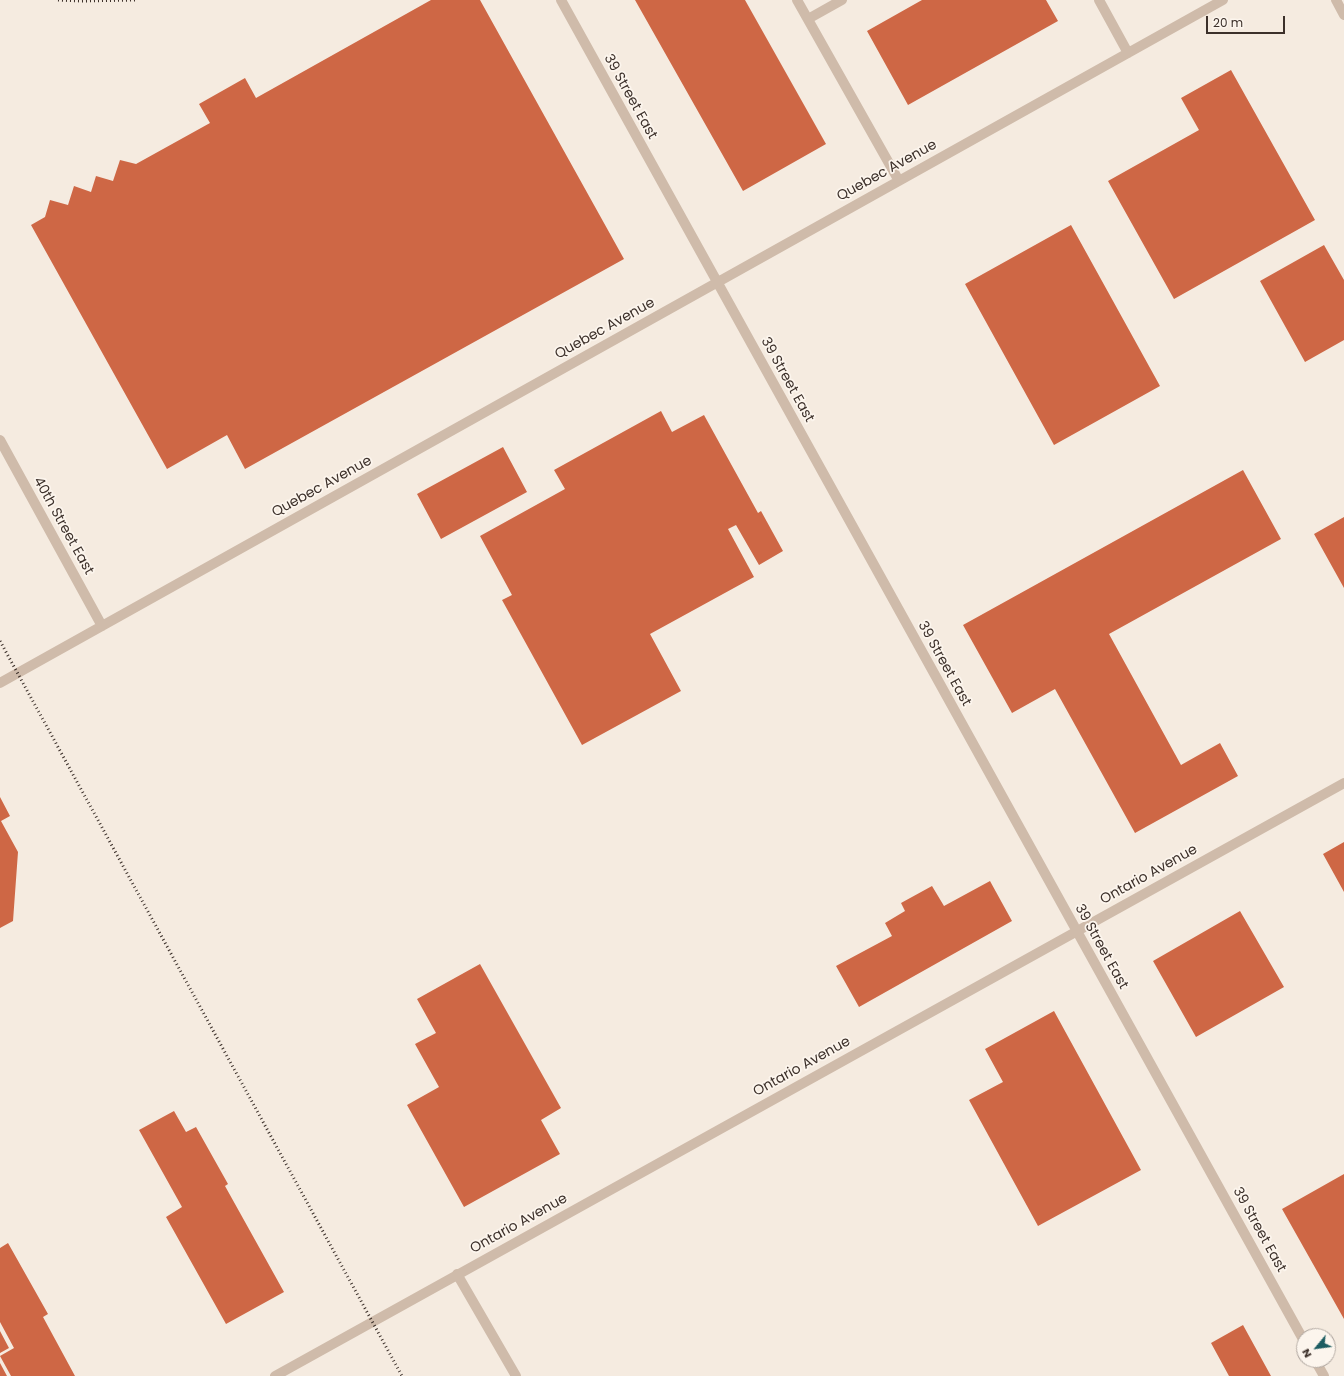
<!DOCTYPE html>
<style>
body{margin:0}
#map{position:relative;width:1344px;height:1376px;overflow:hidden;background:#f5ebe0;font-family:Poppins,sans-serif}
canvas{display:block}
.north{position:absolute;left:1296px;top:1328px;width:40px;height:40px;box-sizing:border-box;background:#fcf5ed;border:1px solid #afa69f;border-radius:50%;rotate:241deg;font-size:11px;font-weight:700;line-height:16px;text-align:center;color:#3c302a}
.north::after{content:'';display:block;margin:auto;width:14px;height:18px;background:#1c5c61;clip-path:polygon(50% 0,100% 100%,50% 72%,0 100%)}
.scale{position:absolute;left:1206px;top:16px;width:79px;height:18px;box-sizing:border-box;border:2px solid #3c302a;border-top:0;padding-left:5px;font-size:12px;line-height:14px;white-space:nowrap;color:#3c302a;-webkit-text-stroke:3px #fcf5ed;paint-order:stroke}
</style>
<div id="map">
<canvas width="1344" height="1376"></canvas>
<div class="north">N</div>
<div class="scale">20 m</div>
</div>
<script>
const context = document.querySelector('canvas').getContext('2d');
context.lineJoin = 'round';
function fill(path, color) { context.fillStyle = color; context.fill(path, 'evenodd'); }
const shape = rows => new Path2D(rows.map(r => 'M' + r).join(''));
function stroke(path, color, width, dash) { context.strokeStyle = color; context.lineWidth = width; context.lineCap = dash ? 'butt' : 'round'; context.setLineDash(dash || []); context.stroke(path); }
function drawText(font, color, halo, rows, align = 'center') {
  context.font = font + ' Poppins,sans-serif'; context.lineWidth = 3.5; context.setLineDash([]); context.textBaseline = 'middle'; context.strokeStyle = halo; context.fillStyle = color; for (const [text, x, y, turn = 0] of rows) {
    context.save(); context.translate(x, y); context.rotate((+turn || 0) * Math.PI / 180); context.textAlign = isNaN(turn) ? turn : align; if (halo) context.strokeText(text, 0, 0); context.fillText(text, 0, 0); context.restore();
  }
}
fill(shape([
 [431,0,480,0,624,259,245,469,227,435,167,469,31,225,45,217,50,200,68,205,74,186,91,192,96,176,113,181,120,160,136,164,210,123,199,104,245,78,256,98],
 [635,0,745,0,826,144,743,191],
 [922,0,1046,0,1058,21,908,105,867,31],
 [1231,70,1315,220,1174,299,1108,181,1199,130,1181,98],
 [1071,225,1160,386,1054,445,965,284],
 [1324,245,1344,280,1344,340,1305,362,1260,281],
 [661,411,672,432,704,415,758,513,761,511,783,551,759,565,736,525,728,529,754,577,650,634,681,691,582,745,502,600,512,595,480,536,565,489,554,470],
 [503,447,527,492,441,539,417,494],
 [1243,470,1281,539,1109,634,1181,765,1220,743,1238,776,1135,833,1055,689,1012,713,963,625],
 [1344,517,1344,588,1314,534],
 [0,797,10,816,1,821,18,852,13,921,0,928],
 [1344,842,1344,892,1323,854],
 [990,881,1012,921,859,1007,836,966,892,936,885,923,905,911,901,903,932,886,944,906],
 [1240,911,1284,987,1196,1037,1153,961],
 [480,964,561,1108,541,1120,560,1154,464,1207,407,1105,439,1087,415,1044,436,1033,417,999],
 [1054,1011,1141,1170,1038,1226,969,1100,1003,1082,985,1049],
 [174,1111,186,1132,196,1127,228,1184,225,1186,284,1292,226,1324,166,1217,182,1207,139,1130],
 [1344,1174,1344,1319,1282,1209],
 [8,1243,48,1314,43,1317,75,1376,11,1376,0,1356,14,1348,0,1322,0,1248],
 [1243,1325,1271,1376,1229,1376,1211,1343],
 [0,1331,9,1348,0,1353],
 [0,1363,7,1376,0,1376]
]), '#ce6745');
stroke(shape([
 [561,0,1304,1341],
 [797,0,899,181],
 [1099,0,1128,53],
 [1336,0,1344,15],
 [808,19,842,0],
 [0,440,102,626],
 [0,683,1223,0],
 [457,1274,516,1376],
 [1315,1360,1324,1376],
 [275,1376,1344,783]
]), '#cfbbaa', 10);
stroke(shape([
 [58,0,81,1,135,0],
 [0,641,402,1376]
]), '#3c302a', 3, [1, 3]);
drawText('14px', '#3c302a', '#fcf5ed', [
 ["39 Street East",630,97,61],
 ["Quebec Avenue",887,171,-29],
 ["Quebec Avenue",605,329,-29],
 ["39 Street East",787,380,61],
 ["Quebec Avenue",322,487,-29],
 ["40th Street East",63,526,61],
 ["39 Street East",944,664,61],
 ["Ontario Avenue",1149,875,-29],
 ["39 Street East",1101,947,61],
 ["Ontario Avenue",802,1067,-29],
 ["Ontario Avenue",519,1224,-29],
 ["39 Street East",1259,1230,61]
]);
</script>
